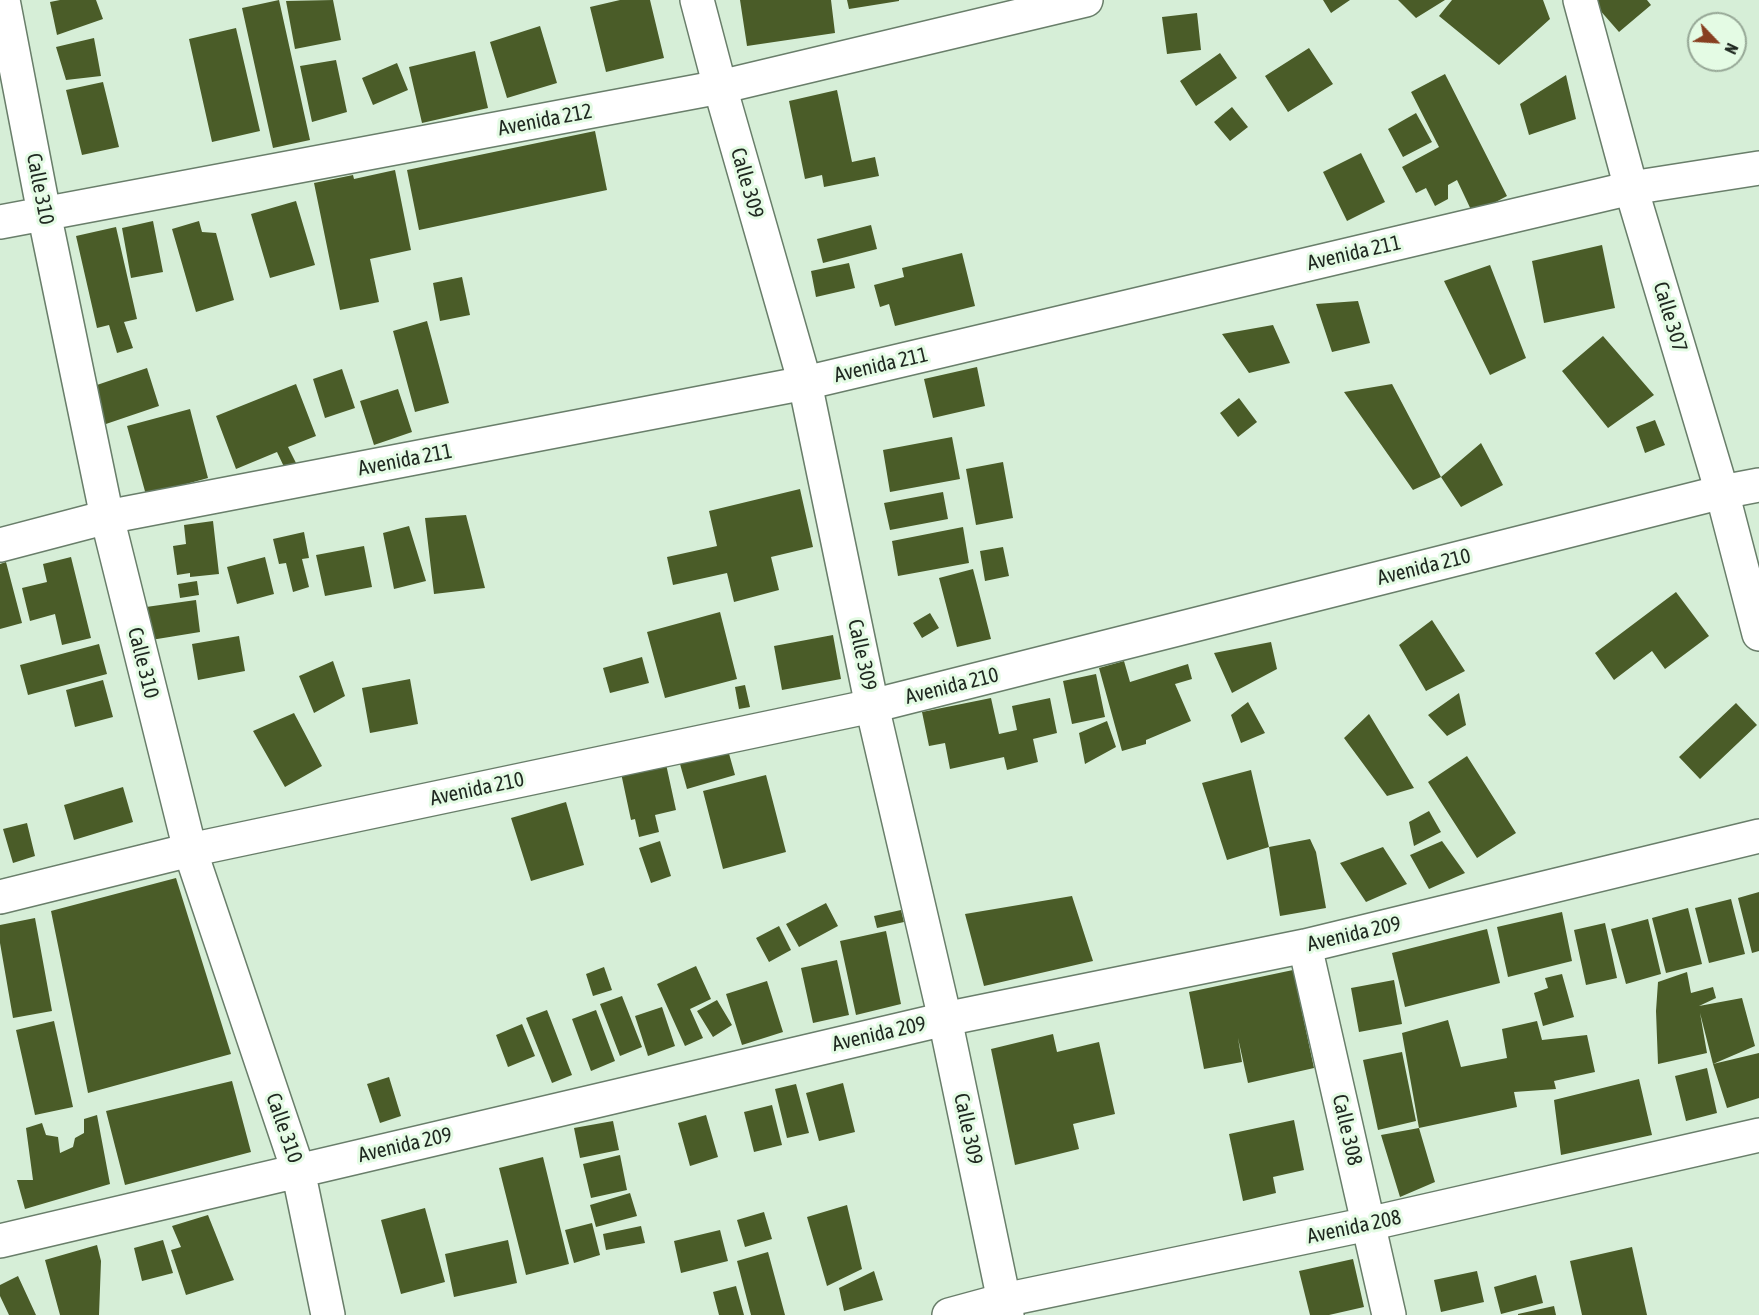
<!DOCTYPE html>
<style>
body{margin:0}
#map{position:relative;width:1759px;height:1315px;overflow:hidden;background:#d6eed7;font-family:"Asap Condensed",sans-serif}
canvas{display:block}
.north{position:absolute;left:1687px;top:12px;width:60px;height:60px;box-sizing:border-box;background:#e4fbe4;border:2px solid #96a796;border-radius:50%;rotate:115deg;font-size:16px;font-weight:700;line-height:24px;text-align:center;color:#202921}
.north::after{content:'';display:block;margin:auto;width:21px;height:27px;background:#873f20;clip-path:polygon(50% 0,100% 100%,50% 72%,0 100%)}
</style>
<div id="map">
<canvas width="1759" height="1315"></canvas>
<div class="north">N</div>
</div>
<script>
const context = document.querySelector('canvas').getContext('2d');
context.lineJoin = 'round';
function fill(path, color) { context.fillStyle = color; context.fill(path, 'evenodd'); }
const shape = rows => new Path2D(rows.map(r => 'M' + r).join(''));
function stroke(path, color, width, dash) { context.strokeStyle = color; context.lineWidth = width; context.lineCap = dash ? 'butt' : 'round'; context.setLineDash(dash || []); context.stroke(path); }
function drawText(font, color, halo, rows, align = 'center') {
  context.font = font + ' "Asap Condensed",sans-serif'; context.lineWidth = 6; context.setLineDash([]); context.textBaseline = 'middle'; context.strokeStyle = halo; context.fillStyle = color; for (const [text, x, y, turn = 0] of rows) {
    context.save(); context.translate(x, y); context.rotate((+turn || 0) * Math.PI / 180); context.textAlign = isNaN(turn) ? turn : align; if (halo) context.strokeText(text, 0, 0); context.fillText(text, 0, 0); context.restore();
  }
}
fill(shape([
 [60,0,96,0,103,19,57,35,50,2],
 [279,0,310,140,273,148,242,8],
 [333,0,341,40,295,49,286,1],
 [620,0,650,0,664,58,606,72,590,7],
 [740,0,831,0,835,33,747,46],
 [847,0,899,0,899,1,849,9],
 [1323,0,1350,0,1331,13],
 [1398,0,1445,0,1416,18],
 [1452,0,1543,0,1550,19,1499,65,1439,16],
 [1591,0,1647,0,1651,5,1619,32],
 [1197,13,1201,50,1167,54,1162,17],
 [540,26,557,83,507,98,490,42],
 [236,28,260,131,212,142,189,39],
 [94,38,101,76,66,80,56,47],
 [1309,48,1333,84,1288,112,1265,76],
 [475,51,488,108,422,123,409,67],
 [1220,53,1237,78,1196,106,1180,81],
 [336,60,347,112,312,122,300,66],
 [397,63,408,90,373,105,362,78],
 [1445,74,1507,196,1473,214,1457,180,1448,185,1448,199,1435,206,1426,188,1416,193,1402,167,1439,147,1411,92],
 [1566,75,1576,119,1529,135,1520,104],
 [103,82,119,147,82,155,66,90],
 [837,90,852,162,875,157,879,176,824,187,822,175,805,179,789,101],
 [1232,107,1248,127,1230,141,1214,122],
 [1416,113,1432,142,1403,157,1388,129],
 [595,131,607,190,419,230,407,170],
 [1361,153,1385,202,1347,221,1323,172],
 [395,170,411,250,370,259,379,302,340,310,314,183,353,175,354,179],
 [296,201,315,265,270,278,251,214],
 [153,221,163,272,131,278,122,228],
 [199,221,202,232,216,233,234,300,196,312,172,229],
 [871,225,877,249,823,263,817,239],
 [116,227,137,319,124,322,133,348,117,353,109,325,97,328,76,236],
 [1602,245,1615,308,1544,323,1532,261],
 [962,253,975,306,895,326,889,304,880,307,874,285,904,277,902,268],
 [849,263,855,288,816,297,811,271],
 [1490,265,1526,358,1490,375,1444,281],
 [462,277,470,315,440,321,433,283],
 [1358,301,1370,343,1332,352,1316,304],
 [427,321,449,403,415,412,393,331],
 [1273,325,1290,363,1249,373,1222,334],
 [1603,336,1654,395,1608,428,1562,371],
 [977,367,985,406,933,418,924,379],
 [147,368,159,406,103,425,91,387],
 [342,369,355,408,325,418,313,379],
 [296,384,316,436,288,447,297,465,286,471,277,452,236,469,216,416],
 [1392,384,1441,477,1413,490,1344,392],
 [398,389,412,432,374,445,360,401],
 [1239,398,1257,422,1238,437,1220,413],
 [190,409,208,478,146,495,127,426],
 [1655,420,1665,445,1645,453,1636,427],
 [952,437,960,479,890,492,883,450],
 [1481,443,1503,485,1461,507,1441,477],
 [1003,462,1013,518,976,525,966,469],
 [800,489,813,547,771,557,779,590,734,602,727,573,673,585,667,557,717,546,709,511],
 [943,492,948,519,890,530,884,503],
 [466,515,485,588,434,594,425,518],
 [213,521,219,574,190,577,190,573,177,575,173,546,186,544,184,525],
 [409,526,426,581,394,589,383,533],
 [963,527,969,563,898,576,892,541],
 [304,532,309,558,302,559,309,587,293,592,286,563,279,564,273,539],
 [364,546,372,587,325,596,316,555],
 [1003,547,1009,576,985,581,980,551],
 [71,557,91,638,62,645,55,614,30,621,22,588,47,582,43,564],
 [265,557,274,594,237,604,227,567],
 [6,562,22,623,0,629,0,564],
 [973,569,991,639,957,647,939,578],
 [197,581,199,595,180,598,178,584],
 [1676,592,1709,636,1665,669,1652,651,1614,680,1595,653],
 [196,600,200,632,151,640,146,607],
 [720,612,737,679,665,698,647,632],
 [930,613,939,628,922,638,913,623],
 [1432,620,1465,671,1426,691,1399,645],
 [833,635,841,679,782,690,774,646],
 [239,636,245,671,198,680,192,644],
 [1271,642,1277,669,1232,693,1214,653],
 [99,644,107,674,28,695,20,665],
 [642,657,649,683,610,693,603,668],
 [333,661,345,696,314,713,299,676],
 [1124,661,1130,682,1188,664,1192,679,1175,684,1191,721,1146,740,1146,744,1122,751,1099,668],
 [1096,674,1105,717,1072,724,1063,681],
 [410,679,418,724,370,733,362,688],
 [103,680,113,717,75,727,66,690],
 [745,685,750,707,739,709,735,687],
 [1459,693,1466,725,1447,736,1428,715],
 [991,698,999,734,1017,730,1012,706,1050,698,1057,733,1033,739,1038,762,1007,770,1004,757,950,769,945,743,929,746,922,712],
 [1248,702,1265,733,1241,743,1231,715],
 [1736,703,1757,725,1700,779,1679,757],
 [294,713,322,766,285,787,253,731],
 [1369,714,1414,788,1387,796,1344,738],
 [1107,721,1116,747,1085,764,1079,733],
 [728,750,735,775,687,789,680,764],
 [1467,756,1516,833,1477,858,1428,782],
 [666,764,676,810,655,815,659,832,639,837,635,819,631,820,621,773],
 [1251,770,1269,847,1227,860,1202,783],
 [766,775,786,852,723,869,703,791],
 [123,787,133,822,74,840,64,805],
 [566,802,584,865,531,881,511,818],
 [1429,811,1441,832,1414,846,1409,822],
 [27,823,35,856,13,863,3,829],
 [1310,839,1316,852,1326,908,1280,916,1269,847],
 [660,841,671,876,651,883,639,848],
 [1442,841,1465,873,1429,889,1410,855],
 [1383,847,1407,884,1366,902,1340,863],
 [176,878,231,1054,88,1093,51,911],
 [1759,892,1759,951,1752,953,1738,898],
 [1072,896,1093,961,984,986,965,914],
 [1731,899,1745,954,1709,963,1695,908],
 [826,903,838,926,799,947,786,924],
 [1688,908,1702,964,1666,973,1652,918],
 [901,910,904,922,877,928,874,916],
 [1562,912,1572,961,1508,977,1497,927],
 [35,918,52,1011,13,1018,0,943,0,925],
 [1648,919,1661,974,1626,984,1611,929],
 [1605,923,1617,978,1586,985,1574,930],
 [779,926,791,950,769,962,756,938],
 [1487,929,1500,983,1405,1007,1392,953],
 [886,931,901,1004,856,1015,840,941],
 [837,960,849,1015,813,1023,801,968],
 [696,966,711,999,690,1009,703,1038,685,1046,657,984],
 [604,967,612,990,593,996,586,974],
 [1293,970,1314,1068,1248,1083,1238,1038,1242,1062,1204,1069,1189,992],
 [1687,972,1691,993,1713,987,1716,998,1699,1006,1742,998,1755,1046,1713,1064,1700,1013,1707,1053,1658,1064,1656,1011,1658,982],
 [1562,974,1574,1017,1543,1026,1534,993,1548,988,1545,978],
 [1394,980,1402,1024,1359,1032,1351,988],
 [767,981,783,1032,742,1045,726,994],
 [622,996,642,1047,620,1056,600,1004],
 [717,1000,732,1025,713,1037,697,1011],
 [662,1007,675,1046,648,1056,635,1016],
 [547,1010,572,1075,552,1083,526,1018],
 [596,1010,615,1061,591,1071,572,1019],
 [1448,1020,1461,1067,1507,1058,1502,1029,1537,1021,1542,1040,1587,1035,1595,1072,1554,1081,1556,1089,1514,1092,1517,1107,1419,1128,1402,1033],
 [54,1021,73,1107,35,1115,16,1030],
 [522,1024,535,1056,508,1067,496,1035],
 [1053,1034,1057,1052,1099,1042,1115,1114,1073,1124,1079,1149,1015,1165,991,1049],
 [1402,1052,1416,1121,1378,1130,1363,1060],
 [1759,1053,1759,1098,1727,1108,1713,1064],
 [1707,1068,1717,1113,1686,1121,1675,1076],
 [389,1077,401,1116,380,1123,367,1084],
 [1639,1079,1652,1135,1561,1155,1554,1100],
 [232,1081,251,1152,125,1185,106,1111],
 [843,1083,855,1132,819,1141,806,1093],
 [796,1084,809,1133,787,1138,775,1089],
 [772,1105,782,1145,754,1152,744,1112],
 [97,1115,110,1184,25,1209,17,1180,33,1180,26,1128,42,1123,46,1135,58,1137,60,1153,73,1147,75,1138,84,1133,84,1119],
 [706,1115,718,1157,690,1166,678,1123],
 [1294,1120,1304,1170,1273,1177,1276,1193,1243,1201,1229,1134],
 [613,1121,619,1150,580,1158,574,1128],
 [1419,1128,1435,1182,1400,1197,1381,1135],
 [620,1155,627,1190,591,1198,583,1164],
 [543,1157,569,1264,526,1275,499,1168],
 [630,1193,637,1216,596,1227,590,1205],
 [847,1205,862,1269,827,1286,807,1217],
 [425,1208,445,1282,401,1294,381,1220],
 [764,1212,772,1239,745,1247,737,1220],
 [208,1215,234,1280,186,1295,171,1250,181,1247,172,1226],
 [592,1223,600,1255,574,1263,565,1230],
 [641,1226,645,1243,606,1250,603,1234],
 [720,1230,728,1261,681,1273,674,1241],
 [163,1240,173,1273,142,1281,134,1248],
 [508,1240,517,1283,454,1297,445,1254],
 [97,1245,101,1261,99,1315,60,1315,45,1260],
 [1632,1247,1647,1315,1582,1315,1570,1261],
 [768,1252,785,1315,751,1315,737,1261],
 [1353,1259,1364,1307,1329,1315,1310,1315,1299,1271],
 [874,1271,883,1300,844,1311,839,1288],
 [1477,1271,1484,1302,1441,1312,1434,1280],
 [1536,1275,1543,1303,1501,1314,1494,1287],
 [18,1276,36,1315,9,1315,0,1296,0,1285],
 [736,1286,744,1315,719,1315,713,1292],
 [1554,1306,1556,1315,1518,1315,1518,1314]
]), '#4a5c28');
const minor = shape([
 [3,0,44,213,107,517,190,850,298,1170,328,1315],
 [0,222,720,87,1086,0],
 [0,545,107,517,805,383,1631,188,1759,168],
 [0,897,190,850,872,706,1722,492,1759,485],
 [1305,946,1389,1315],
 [0,1241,945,1019,1305,946,1759,836],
 [949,1315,1004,1300,1368,1224,1759,1135]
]);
const tertiary = shape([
 [697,0,720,87,805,383,872,706,945,1019,1007,1315],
 [1580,0,1631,188,1722,492,1759,634]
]);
stroke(minor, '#697e6a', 36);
stroke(tertiary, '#697e6a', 36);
stroke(minor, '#fff', 33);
stroke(tertiary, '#fff', 33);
drawText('21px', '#202921', '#e4fbe4', [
 ["Avenida 212",545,120,-11],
 ["Calle 309",747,183,74],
 ["Calle 310",40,189,79],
 ["Avenida 211",1354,253,-13],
 ["Calle 307",1670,317,73],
 ["Avenida 211",881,365,-13],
 ["Avenida 211",405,460,-11],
 ["Avenida 210",1424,567,-14],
 ["Calle 309",862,655,78],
 ["Calle 310",143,663,76],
 ["Avenida 210",952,686,-14],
 ["Avenida 210",477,789,-12],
 ["Avenida 209",1354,934,-13],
 ["Avenida 209",879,1034,-13],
 ["Calle 310",284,1128,71],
 ["Calle 309",968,1129,78],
 ["Calle 308",1347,1130,77],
 ["Avenida 209",405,1145,-13],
 ["Avenida 208",1354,1227,-12]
]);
</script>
